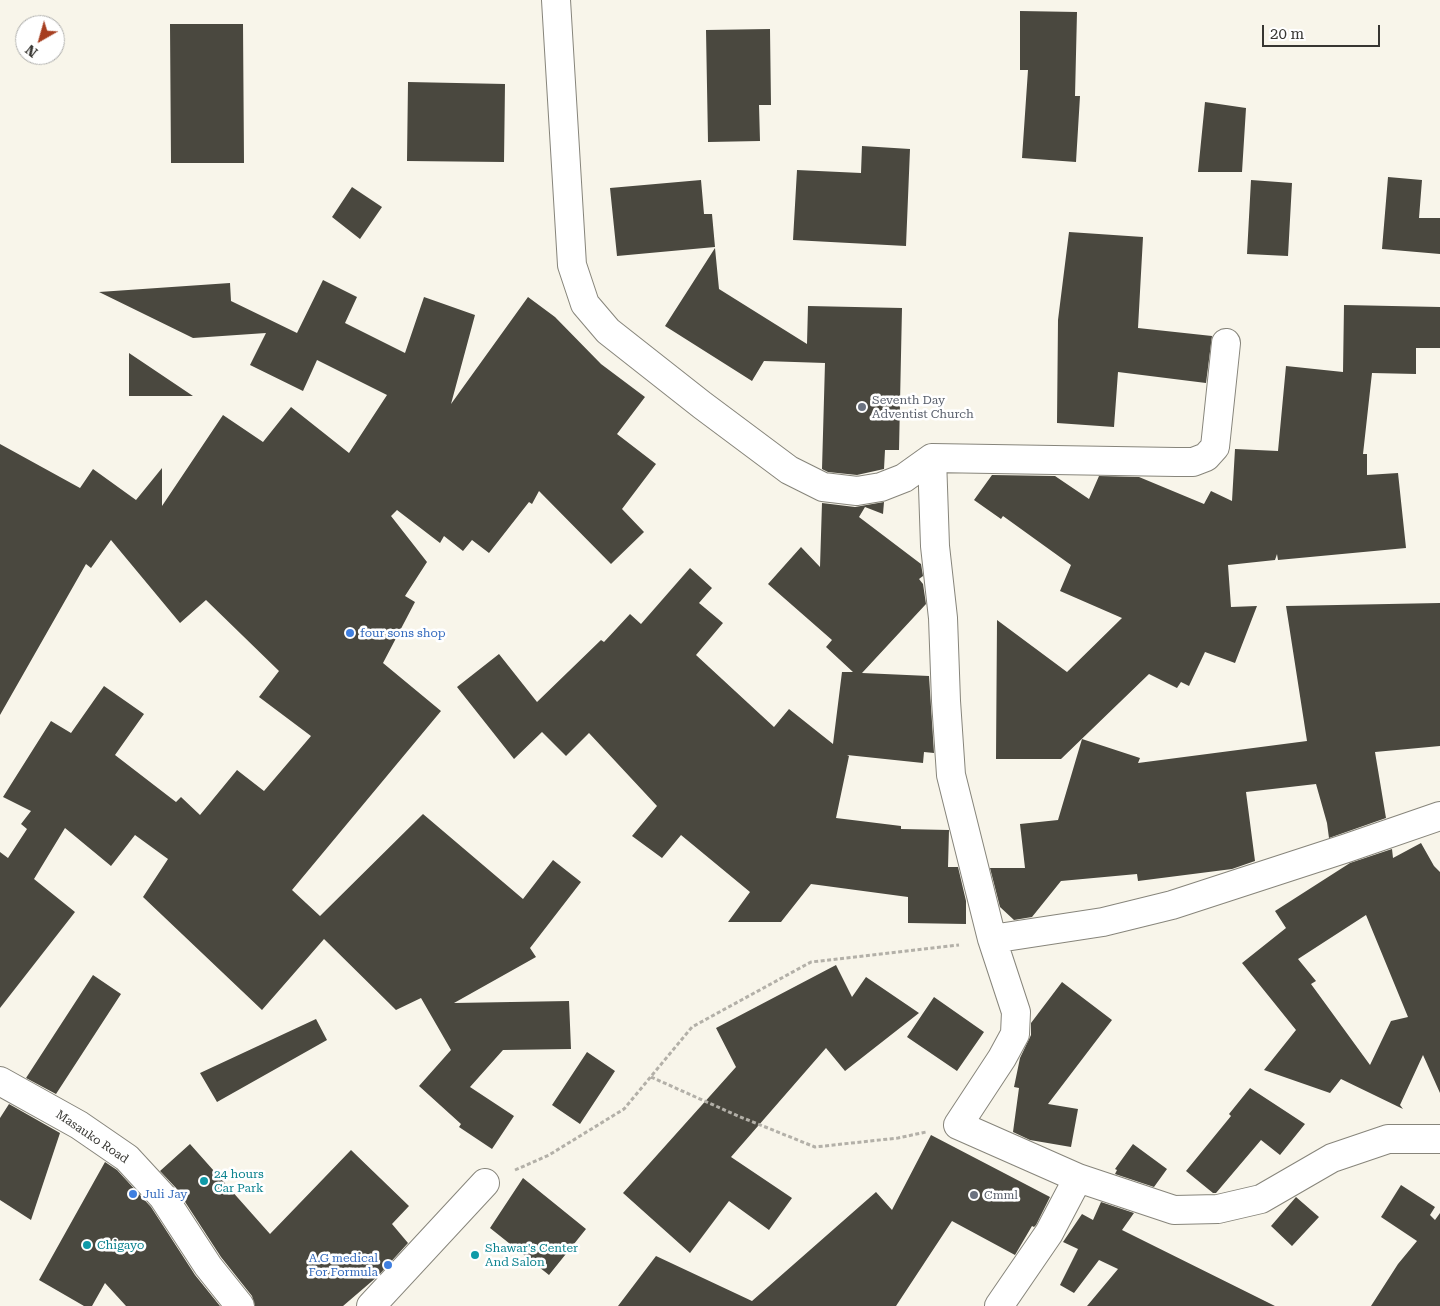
<!DOCTYPE html>
<style>
body{margin:0}
#map{position:relative;width:1440px;height:1306px;overflow:hidden;background:#f8f5ea;font-family:"Roboto Serif",serif}
canvas{display:block}
.north{position:absolute;left:15px;top:15px;width:50px;height:50px;box-sizing:border-box;background:#fff;border:1px solid #afafad;border-radius:50%;rotate:218deg;font-size:14px;font-weight:700;line-height:20px;text-align:center;color:#373632}
.north::after{content:'';display:block;margin:auto;width:18px;height:22px;background:#a63e20;clip-path:polygon(50% 0,100% 100%,50% 72%,0 100%)}
.scale{position:absolute;left:1262px;top:25px;width:118px;height:22px;box-sizing:border-box;border:2px solid #373632;border-top:0;padding-left:6px;font-size:15px;line-height:18px;white-space:nowrap;color:#373632;-webkit-text-stroke:4px #fff;paint-order:stroke}
</style>
<div id="map">
<canvas width="1440" height="1306"></canvas>
<div class="north">N</div>
<div class="scale">20 m</div>
</div>
<script>
const context = document.querySelector('canvas').getContext('2d');
context.lineJoin = 'round';
function fill(path, color) { context.fillStyle = color; context.fill(path, 'evenodd'); }
const shape = rows => new Path2D(rows.map(r => 'M' + r).join(''));
function stroke(path, color, width, dash) { context.strokeStyle = color; context.lineWidth = width; context.lineCap = dash ? 'butt' : 'round'; context.setLineDash(dash || []); context.stroke(path); }
function drawText(font, color, halo, rows, align = 'center') {
  context.font = font + ' "Roboto Serif",serif'; context.lineWidth = 5; context.setLineDash([]); context.textBaseline = 'middle'; context.strokeStyle = halo; context.fillStyle = color; for (const [text, x, y, turn = 0] of rows) {
    context.save(); context.translate(x, y); context.rotate((+turn || 0) * Math.PI / 180); context.textAlign = isNaN(turn) ? turn : align; if (halo) context.strokeText(text, 0, 0); context.fillText(text, 0, 0); context.restore();
  }
}
fill(shape([
 [1020,11,1077,12,1075,96,1080,96,1076,162,1022,158,1028,70,1020,70],
 [170,24,243,24,244,163,171,163],
 [770,29,771,105,759,105,760,141,708,142,706,30],
 [408,82,505,84,504,162,407,161],
 [1205,102,1246,108,1242,172,1198,172],
 [862,146,910,149,906,246,793,240,797,170,861,173],
 [1388,177,1422,180,1419,218,1440,218,1440,254,1382,249],
 [701,180,704,214,712,214,715,247,617,256,610,188],
 [1251,180,1292,183,1288,256,1247,254],
 [352,187,382,207,360,239,332,217],
 [1069,232,1143,237,1138,328,1212,336,1206,383,1118,372,1114,427,1057,423,1058,320],
 [715,248,719,289,807,344,808,306,902,308,899,450,885,450,884,469,857,475,828,472,822,469,825,363,764,361,752,381,665,326],
 [323,280,357,297,345,323,405,353,424,297,475,315,451,404,528,297,555,317,601,364,645,397,617,434,656,464,622,509,644,532,611,564,539,491,532,504,529,502,489,553,472,540,463,551,444,536,440,543,397,510,391,516,427,562,405,596,415,602,383,663,441,711,292,890,320,916,423,814,523,899,553,860,581,882,530,948,536,957,454,1003,569,1001,571,1049,503,1050,470,1087,514,1116,492,1149,459,1127,461,1124,419,1086,451,1050,421,998,396,1010,324,939,262,1010,143,897,168,859,135,835,111,866,65,828,34,879,75,912,0,1008,0,852,8,858,27,829,21,824,31,811,3,797,51,721,71,733,104,686,144,714,115,755,176,802,181,797,200,815,237,770,264,791,311,736,259,697,279,671,206,600,180,623,111,540,91,568,86,564,0,715,0,444,80,488,93,469,136,500,162,468,162,506,223,415,263,442,291,407,349,453,387,395,317,360,303,391,250,365,266,333,193,338,99,292,230,283,231,301,297,333],
 [1344,305,1440,307,1440,348,1416,348,1416,374,1372,373,1363,454,1367,454,1367,475,1398,473,1406,548,1278,560,1277,554,1275,560,1228,565,1231,607,1257,606,1235,663,1205,652,1189,686,1181,682,1177,688,1149,674,1061,759,996,759,997,620,1067,672,1122,618,1060,591,1071,565,1003,516,1001,519,974,500,992,475,1055,476,1089,499,1099,476,1139,477,1204,504,1211,491,1232,501,1235,449,1278,451,1286,366,1343,372],
 [129,353,193,396,129,396],
 [884,502,883,514,865,507,859,517,921,564,923,576,919,579,923,584,926,604,862,673,929,676,934,753,924,752,923,763,847,755,849,756,836,818,901,826,901,829,949,830,948,867,958,867,966,901,966,924,908,923,908,897,811,884,781,922,728,922,750,892,681,835,662,858,632,836,657,806,589,733,566,756,542,732,514,759,457,687,499,654,537,702,601,640,604,642,630,614,641,624,690,568,712,588,699,603,723,623,696,655,774,727,789,709,833,744,842,672,853,672,826,647,832,640,768,584,801,547,820,567,822,503,855,507],
 [1440,603,1440,746,1375,752,1386,818,1329,838,1327,823,1316,784,1246,792,1255,861,1232,869,1138,881,1137,874,1061,881,1032,917,1014,920,1000,907,990,868,1025,868,1020,824,1058,820,1082,739,1140,758,1138,763,1307,741,1286,606],
 [1421,843,1434,866,1440,872,1440,1093,1423,1055,1400,1105,1403,1109,1341,1079,1330,1093,1264,1070,1296,1030,1242,963,1286,928,1275,911,1350,863,1392,849,1393,858],
 [1366,915,1408,1017,1391,1021,1370,1065,1311,984,1316,981,1298,959],
 [836,965,852,997,866,977,919,1013,845,1071,826,1048,731,1157,792,1198,769,1230,729,1201,690,1253,623,1193,736,1067,716,1028],
 [93,975,121,994,56,1094,26,1078],
 [1062,982,1112,1020,1048,1104,1078,1109,1071,1147,1030,1140,1013,1132,1019,1088,1014,1087,1020,1058,1031,1035,1031,1023],
 [934,997,984,1032,957,1071,907,1037],
 [316,1019,327,1040,217,1102,200,1073],
 [587,1052,615,1071,580,1124,552,1105],
 [1250,1088,1305,1124,1280,1155,1261,1140,1216,1193,1213,1193,1186,1171,1231,1116,1229,1114],
 [9,1104,60,1133,31,1220,0,1200,0,1118],
 [931,1135,1050,1197,1036,1225,1034,1227,1032,1226,1015,1255,952,1221,896,1306,618,1306,656,1256,752,1301,876,1192,892,1210],
 [190,1144,270,1234,351,1150,409,1206,392,1224,408,1243,378,1276,343,1306,255,1306,252,1296,221,1257,176,1188,160,1171],
 [1133,1144,1167,1169,1154,1187,1115,1174,1117,1170,1115,1169],
 [105,1162,117,1170,151,1207,195,1275,220,1306,126,1306,105,1283,92,1306,84,1306,39,1280],
 [523,1178,586,1229,549,1275,490,1228],
 [1401,1185,1435,1207,1430,1215,1435,1220,1440,1213,1440,1306,1371,1306,1398,1264,1417,1241,1381,1217],
 [1296,1197,1319,1217,1292,1246,1271,1226],
 [1101,1202,1134,1213,1122,1230,1275,1306,1087,1306,1118,1269,1099,1260,1074,1293,1060,1285,1078,1249,1063,1242,1082,1214,1093,1220]
]), '#4a483f');
const minor = shape([
 [556,0,572,265,585,304,608,331,702,405,789,470,823,487,857,491,881,487,904,478,932,458,1176,462,1193,462,1206,457,1215,447,1226,343],
 [932,458,935,546,943,618,946,701,951,775,992,939,1016,1012,1015,1034,1002,1058,958,1125,1078,1178,1174,1210,1218,1209,1261,1199,1332,1158,1388,1139,1440,1139],
 [992,939,1103,922,1172,905,1347,848,1440,816],
 [0,1081,79,1125,127,1158,163,1197,208,1266,240,1306],
 [371,1306,485,1183],
 [999,1306,1049,1233,1078,1178]
]);
stroke(minor, '#87857b', 30);
stroke(shape([
 [651,1077,738,1116,815,1147,898,1138,926,1132],
 [515,1170,549,1155,624,1109,692,1027,811,962,959,945]
]), '#b3b0a8', 3, [4, 2.5]);
stroke(minor, '#fff', 28);
for (const [x, y, r, color] of [
 [862,407,5,"#6b7280"],
 [350,633,5,"#3f7fe0"],
 [204,1181,5,"#0f9aa8"],
 [133,1194,5,"#3f7fe0"],
 [974,1195,5,"#6b7280"],
 [87,1245,5,"#0f9aa8"],
 [475,1255,5,"#0f9aa8"],
 [388,1265,5,"#3f7fe0"]
]) { const dot = new Path2D(); dot.arc(x, y, r, 0, 2 * Math.PI); context.fillStyle = color; context.fill(dot); stroke(dot, '#fff', 2); }
drawText('12px', '#5b616d', '#fff', [
 ["Seventh Day",872,400],
 ["Adventist Church",872,414],
 ["Cmml",984,1195]
], 'left');
drawText('12px', '#366cbe', '#fff', [
 ["four sons shop",360,633],
 ["Juli Jay",143,1194],
 ["A.G medical",378,1258,"right"],
 ["For Formula",378,1272,"right"]
], 'left');
drawText('12px', '#373632', '#fff', [
 ["Masauko Road",92,1137,34]
]);
drawText('12px', '#0d838f', '#fff', [
 ["24 hours",214,1174],
 ["Car Park",214,1188],
 ["Chigayo",97,1245],
 ["Shawar's Center",485,1248],
 ["And Salon",485,1262]
], 'left');
</script>
